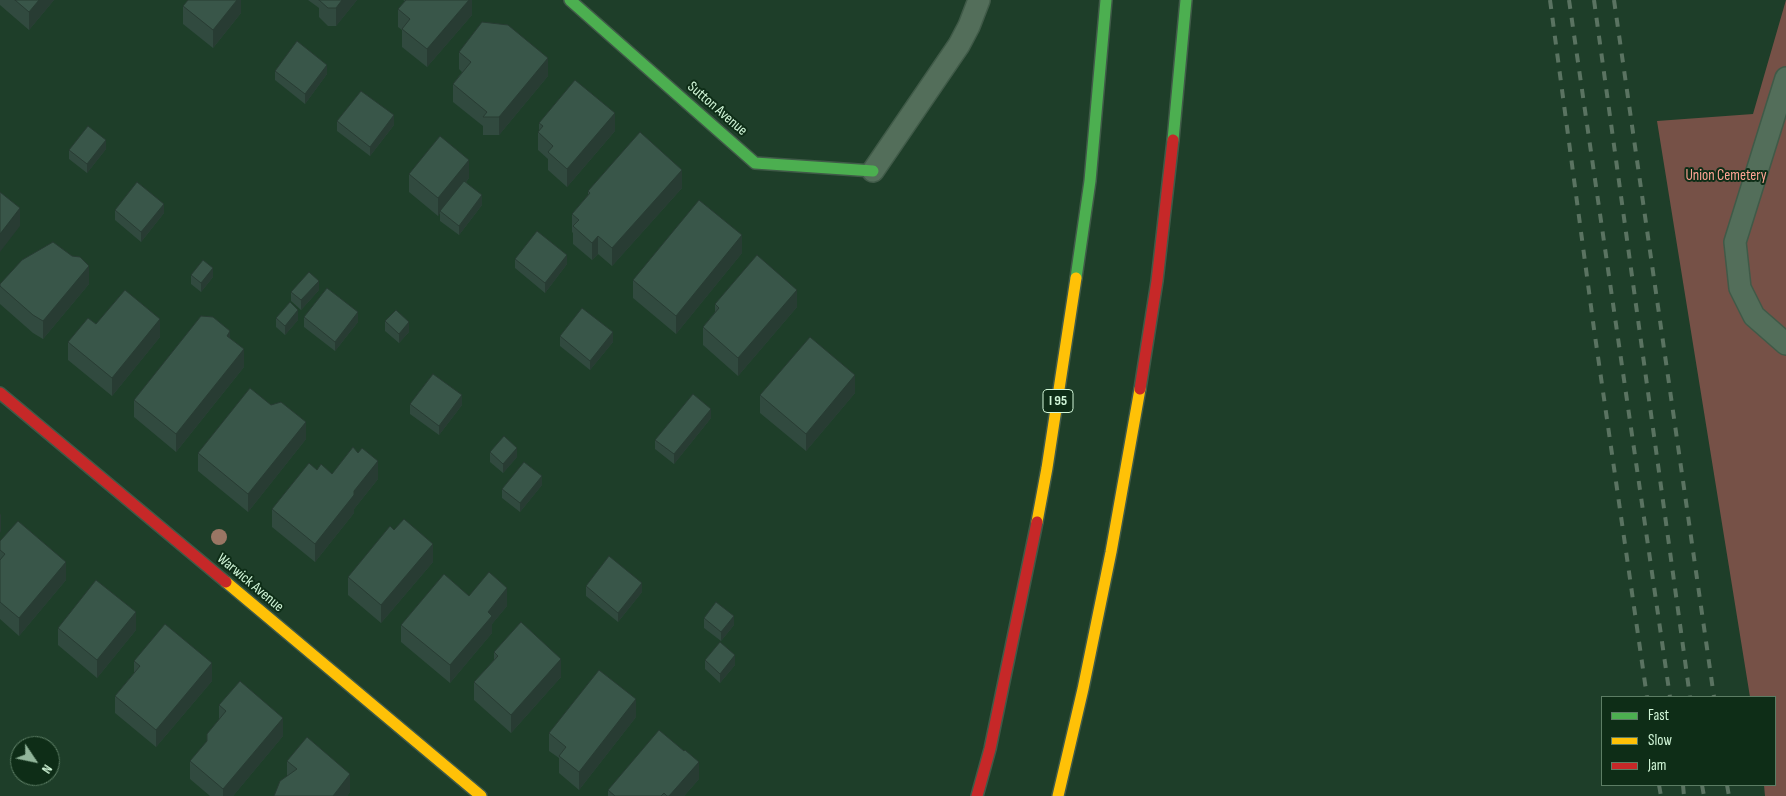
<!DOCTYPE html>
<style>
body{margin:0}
#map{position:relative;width:1786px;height:796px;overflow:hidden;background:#1e3e29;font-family:"Sofia Sans Condensed",sans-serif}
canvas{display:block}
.legend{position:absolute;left:1601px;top:696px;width:175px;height:90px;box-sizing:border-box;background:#0e2d17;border:1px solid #5c7d64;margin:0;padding:6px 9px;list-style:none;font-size:15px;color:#d1f6d8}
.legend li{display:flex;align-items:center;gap:10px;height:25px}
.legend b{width:25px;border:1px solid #5c7d64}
.north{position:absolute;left:10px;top:736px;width:50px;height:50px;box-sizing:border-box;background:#0e2d17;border:1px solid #5c7d64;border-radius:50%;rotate:124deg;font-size:14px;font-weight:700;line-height:20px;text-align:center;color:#d1f6d8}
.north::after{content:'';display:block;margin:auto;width:18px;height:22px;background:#92b69b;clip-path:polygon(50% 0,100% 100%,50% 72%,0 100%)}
</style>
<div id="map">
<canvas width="1786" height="796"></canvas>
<ul class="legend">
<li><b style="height:6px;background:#4caf50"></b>Fast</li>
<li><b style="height:6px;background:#ffc107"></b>Slow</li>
<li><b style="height:6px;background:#c62828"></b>Jam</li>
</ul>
<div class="north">N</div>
</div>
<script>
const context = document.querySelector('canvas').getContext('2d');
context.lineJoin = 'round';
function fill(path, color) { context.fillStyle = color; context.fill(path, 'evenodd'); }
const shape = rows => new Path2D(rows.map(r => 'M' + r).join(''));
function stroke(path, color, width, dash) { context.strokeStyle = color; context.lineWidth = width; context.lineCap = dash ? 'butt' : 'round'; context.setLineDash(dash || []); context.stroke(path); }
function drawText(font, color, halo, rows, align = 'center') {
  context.font = font + ' "Sofia Sans Condensed",sans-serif'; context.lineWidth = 4; context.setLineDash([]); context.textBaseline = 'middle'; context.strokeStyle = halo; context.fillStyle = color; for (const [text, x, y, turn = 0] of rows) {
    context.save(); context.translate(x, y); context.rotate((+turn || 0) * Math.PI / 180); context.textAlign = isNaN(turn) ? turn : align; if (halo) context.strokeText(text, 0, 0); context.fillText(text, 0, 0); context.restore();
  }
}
fill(shape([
 [1786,0,1786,796,1765,796,1764,785,1775,785,1775,697,1750,697,1657,121,1753,114]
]), '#765147');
const lane = shape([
 [1786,78,1735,242,1740,288,1754,316,1786,344],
 [873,171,959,45,969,26,979,0]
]);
const fast = shape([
 [570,0,755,163,873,171],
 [1173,140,1186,0],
 [1076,278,1090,181,1106,0]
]);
const slow = shape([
 [1037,522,1047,468,1076,278],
 [226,582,481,796],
 [1058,796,1083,689,1111,552,1140,389]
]);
const jam = shape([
 [1140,389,1157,281,1173,140],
 [0,393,226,582],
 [977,796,990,749,1037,522]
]);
stroke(lane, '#405a48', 24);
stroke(fast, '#405a48', 14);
stroke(slow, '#405a48', 14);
stroke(jam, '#405a48', 14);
stroke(lane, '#536e5a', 21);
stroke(fast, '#4caf50', 11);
stroke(slow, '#ffc107', 11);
stroke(jam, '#c62828', 11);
stroke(shape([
 [1550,0,1594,329,1647,697],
 [1569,0,1670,697],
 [1594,0,1690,697],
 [1614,0,1714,697],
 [1659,785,1661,796],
 [1683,785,1684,796],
 [1702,785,1704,796],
 [1727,785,1729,796]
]), '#5a7361', 4, [9, 9]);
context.fillStyle = '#9a7664';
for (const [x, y] of [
 [219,537]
]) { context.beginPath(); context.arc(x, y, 8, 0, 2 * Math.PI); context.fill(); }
fill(shape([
 [0,0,54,0,29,30,0,5],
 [241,0,241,13,213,48,183,24,183,6],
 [308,0,357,0,336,26,328,26,319,17,319,8],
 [403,0,472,0,472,15,427,67,402,47,402,30,398,27,398,9,405,1],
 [459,52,548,76,499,135,483,135,483,126,453,102,453,84,462,72,459,69],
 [275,71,327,74,305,104,275,80],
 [337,121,394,125,370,156,337,131],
 [539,123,615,131,567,187,548,170,548,159,538,150,538,132,539,131],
 [106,149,87,173,69,159,69,150],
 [409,174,469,178,466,182,482,205,459,235,440,221,440,213,438,216,409,192],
 [682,188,612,266,598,254,592,260,573,244,573,233,572,232,572,214,588,195,588,191],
 [115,210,164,213,141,242,115,220],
 [742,253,676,334,633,298,633,280],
 [515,259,567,264,545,293,515,268],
 [191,275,213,277,201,292,191,284],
 [0,284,89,284,43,339,33,333,0,304],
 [319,290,301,310,291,301,291,292],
 [715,304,797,307,738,376,703,345,703,327,715,312],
 [304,317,358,322,335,351,304,327],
 [276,318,298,320,285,335,276,327],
 [385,321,409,332,399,343,385,331],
 [96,324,160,337,112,396,68,360,68,342],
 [560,336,613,342,590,370,560,346],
 [230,339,244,367,176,452,134,417,134,400],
 [855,393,806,451,760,413,760,395],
 [410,404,462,405,439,435,410,414],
 [271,405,306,439,248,512,198,471,198,453],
 [711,418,674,464,655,449,655,440],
 [490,452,517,457,503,473,490,462],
 [317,470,332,474,378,479,354,509,354,513,315,562,272,527,272,509],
 [542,485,520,512,502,498,502,489],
 [0,541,66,580,19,636,0,619],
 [433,562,381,623,348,595,348,577],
 [586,586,642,592,618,622,586,596],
 [469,596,507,606,492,624,492,633,450,683,401,642,401,625],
 [704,618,734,625,721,641,704,628],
 [58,628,136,630,97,678,58,645],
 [494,652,561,677,511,733,474,700,474,682,494,660],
 [705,660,735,665,720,683,705,669],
 [134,661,212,681,156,747,115,713,115,696,134,673],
 [219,705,283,736,233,796,210,796,190,779,190,761,207,742,207,734,219,720],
 [636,717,579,790,559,773,559,758,549,751,549,733],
 [287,761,350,792,347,796,274,796,287,776],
 [699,779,684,796,608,796,608,790]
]), '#314a3f');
fill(shape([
 [39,0,54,0,29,30,29,12],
 [237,0,241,0,241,13,213,48,213,30],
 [342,0,357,0,336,26,336,8],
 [469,0,472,0,472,15,427,67,427,49],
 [548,58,548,76,499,135,499,117],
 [327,65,327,74,305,104,305,94],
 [615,113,615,131,567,187,567,169],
 [394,115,394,125,370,156,370,147],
 [106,140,106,149,87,173,87,164],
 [469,160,469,178,441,212,440,211,440,213,438,216,438,198],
 [682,170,682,188,612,266,612,248],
 [482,195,482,205,459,235,459,226],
 [164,204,164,213,141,242,141,232],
 [20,208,20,226,0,252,0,234],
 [742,235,742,253,676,334,676,316],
 [598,236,598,254,592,260,592,243],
 [567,255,567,264,545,293,545,283],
 [89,266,89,284,43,339,43,321],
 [213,268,213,277,201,292,201,283],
 [319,281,319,290,301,310,301,300],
 [797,290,797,307,738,376,738,358],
 [298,310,298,320,285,335,285,326],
 [358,312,358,322,335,351,335,342],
 [160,319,160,337,112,396,112,378],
 [409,322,409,332,399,343,399,334],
 [230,331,230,349,227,336],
 [613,332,613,342,590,370,590,361],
 [244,349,244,367,176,452,176,434],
 [855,375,855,393,806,451,806,434],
 [462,395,462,405,439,435,439,426],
 [711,409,711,418,674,464,674,454],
 [306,422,306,439,248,512,248,494],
 [517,448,517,457,503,473,503,464],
 [378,461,378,479,354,509,354,513,315,562,315,544,354,491],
 [542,476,542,485,520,512,520,503],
 [1,513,1,531,0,533,0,515],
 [433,544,433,562,381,623,381,605],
 [66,562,66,580,19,636,19,618],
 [642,583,642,592,618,622,618,613],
 [507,588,507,606,492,624,492,633,450,683,450,665,488,612],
 [136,612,136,630,97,678,97,660],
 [734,616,734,625,721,641,721,632],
 [735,655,735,665,720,683,720,674],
 [561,659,561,677,511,733,511,715],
 [212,663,212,681,156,747,156,730],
 [636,699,636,717,579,790,579,772],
 [283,718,283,736,233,796,223,796,223,789],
 [699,762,699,779,684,796,669,796],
 [350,774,350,792,347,796,333,796]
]), '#283c33');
const building = shape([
 [15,0,39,0,29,12,15,0],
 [188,0,237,0,213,30,183,6,188,0],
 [319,0,342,0,336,8,328,8,319,0],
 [406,0,469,0,427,49,402,29,410,19,398,9,406,0],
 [482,22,508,25,548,58,499,117,483,117,487,112,453,84,471,62,459,52,482,22],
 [297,41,327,65,305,94,275,71,297,41],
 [575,80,615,113,567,169,548,152,553,146,538,132,543,126,539,123,575,80],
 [361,91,394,115,370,147,337,121,361,91],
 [88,126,106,140,87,164,69,150,88,126],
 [640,132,682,170,612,248,598,236,592,243,573,226,579,220,572,214,590,193,588,191,640,132],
 [440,136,469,160,438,198,409,174,440,136],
 [464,181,482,195,459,226,440,211,464,181],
 [137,182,164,204,141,232,115,210,137,182],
 [0,192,20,208,0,234,0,192],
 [699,200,742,235,676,316,633,280,699,200],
 [537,231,567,255,545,283,515,259,537,231],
 [53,242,72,256,80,257,89,266,43,321,33,315,0,286,0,284,22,260,53,242],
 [757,255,797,290,738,358,703,327,719,308,715,304,757,255],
 [203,260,213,268,201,283,191,275,203,260],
 [309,272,319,281,301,300,291,292,309,272],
 [327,288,358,312,335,342,304,317,327,288],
 [125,290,160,319,112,378,68,342,88,318,96,324,125,290],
 [290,302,298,310,285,326,276,318,290,302],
 [582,308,613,332,590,361,560,336,582,308],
 [396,310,409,322,399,334,385,321,396,310],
 [201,316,213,317,230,331,227,336,244,349,176,434,134,400,201,316],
 [810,337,855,375,806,434,760,395,810,337],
 [433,374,462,395,439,426,410,404,433,374],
 [250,388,271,405,281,402,306,422,248,494,198,453,250,388],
 [693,394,711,409,674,454,655,440,693,394],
 [504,436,517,448,503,464,490,452,504,436],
 [353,447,358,453,362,448,378,461,354,491,354,495,315,544,272,509,309,463,317,470,321,464,332,474,353,447],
 [524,462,542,476,520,503,502,489,524,462],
 [404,519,433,544,381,605,348,577,390,526,394,530,404,519],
 [18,521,66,562,19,618,0,602,0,560,5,554,0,550,0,541,18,521],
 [609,556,642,583,618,613,586,586,609,556],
 [489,572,507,588,488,612,492,616,450,665,401,625,444,574,469,596,489,572],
 [96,580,136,612,97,660,58,628,96,580],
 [716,602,734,616,721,632,704,618,716,602],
 [521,622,561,659,511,715,474,682,498,656,494,652,521,622],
 [165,624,212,663,156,730,115,696,140,666,134,661,165,624],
 [720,642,735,655,720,674,705,660,720,642],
 [599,670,636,699,579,772,559,756,566,747,549,733,599,670],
 [240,681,283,718,223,789,190,761,207,741,207,734,226,711,219,705,240,681],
 [659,730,684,751,685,750,699,762,669,796,667,796,664,793,661,796,615,796,608,790,659,730],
 [307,737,350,774,333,796,274,796,280,781,297,769,287,761,307,737]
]);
fill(building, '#395649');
stroke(building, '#283c33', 1);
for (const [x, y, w] of [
 [1058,401,30]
]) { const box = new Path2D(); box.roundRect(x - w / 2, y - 11.5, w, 23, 4); context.fillStyle = '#0e2d17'; context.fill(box); stroke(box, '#d1f6d8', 1); }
drawText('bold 14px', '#d1f6d8', null, [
 ["I 95",1058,401]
]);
drawText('15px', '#d1f6d8', '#0e2d17', [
 ["Sutton Avenue",717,109,41],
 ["Warwick Avenue",250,583,40]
]);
drawText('15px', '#ffa494', '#0e2d17', [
 ["Union Cemetery",1726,176]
]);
</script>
